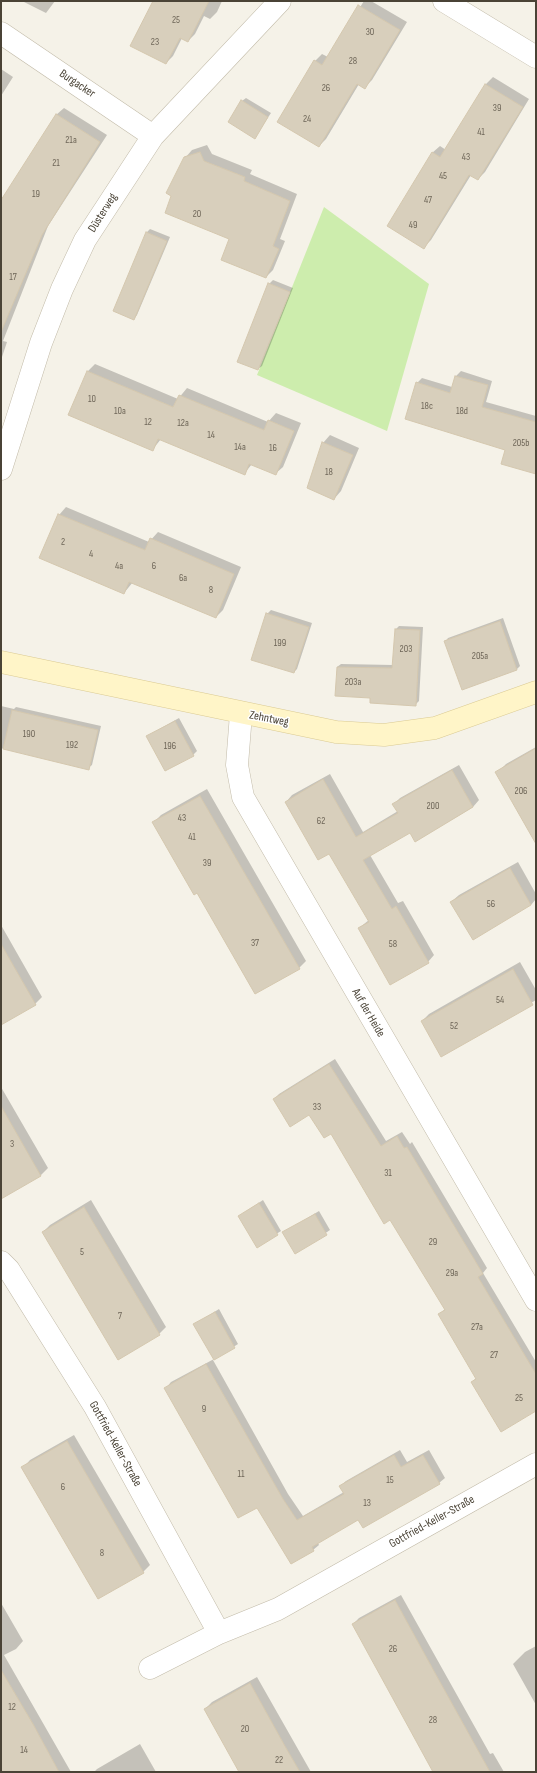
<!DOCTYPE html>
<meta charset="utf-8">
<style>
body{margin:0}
#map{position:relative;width:537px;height:1773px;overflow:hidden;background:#f5f2e8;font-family:"Sofia Sans Condensed",sans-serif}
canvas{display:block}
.frame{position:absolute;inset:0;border:2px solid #4a4336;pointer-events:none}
</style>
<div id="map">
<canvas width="537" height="1773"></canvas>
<div class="frame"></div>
</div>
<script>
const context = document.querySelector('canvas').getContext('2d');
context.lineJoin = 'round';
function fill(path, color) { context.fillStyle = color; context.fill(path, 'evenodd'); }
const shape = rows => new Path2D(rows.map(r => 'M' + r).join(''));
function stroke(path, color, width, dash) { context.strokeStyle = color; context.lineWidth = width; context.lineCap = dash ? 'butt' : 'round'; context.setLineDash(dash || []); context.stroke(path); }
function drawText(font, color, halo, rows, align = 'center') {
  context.font = font + ' "Sofia Sans Condensed",sans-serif'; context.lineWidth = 3; context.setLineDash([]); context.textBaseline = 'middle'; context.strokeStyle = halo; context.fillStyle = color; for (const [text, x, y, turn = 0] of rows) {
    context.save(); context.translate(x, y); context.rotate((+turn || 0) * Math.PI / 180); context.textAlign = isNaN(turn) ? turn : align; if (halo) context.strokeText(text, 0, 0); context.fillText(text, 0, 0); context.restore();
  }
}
fill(shape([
 [324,207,429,284,387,431,257,375]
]), '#cdedad');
fill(shape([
 [22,1,55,1,46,13],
 [164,1,222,1,217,12,210,19,204,16,195,34,188,41,182,38,173,56,166,63],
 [364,1,371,1,407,22,372,80,365,87,359,84,326,139,319,146,315,61,322,54,328,57],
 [1,69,13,77,1,96],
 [493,77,529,99,485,172,478,179,471,175,431,240,424,247,432,153,440,146,446,150,486,84],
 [246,98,271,113,255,137,242,101],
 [64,108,107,135,48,226,3,341,7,342,1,360,1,202,56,115],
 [207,145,212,154,252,170,250,174,297,194,280,239,285,241,273,270,266,277,230,238,185,158,192,150],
 [150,229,170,237,137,315,134,319,147,232],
 [273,280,293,288,262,366,258,369,269,284],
 [95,364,178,399,187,388,268,422,276,413,301,423,283,467,275,474,252,464,244,474,161,439,153,449,69,415,88,371],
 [461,371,492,381,486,402,536,416,536,473,417,383,422,378,452,387,456,376],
 [330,435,359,448,341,491,334,499,323,443],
 [66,507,149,542,158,532,241,567,223,610,216,617,133,582,124,593,59,515],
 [271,610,312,623,297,669,294,672,267,614],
 [503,618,520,666,517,669,445,642,448,638],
 [399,626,423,627,419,701,415,705,371,697,337,667,341,664,393,665,396,629],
 [1,706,14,709,16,707,101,726,92,765,88,768,1,748],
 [179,718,197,751,193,755,147,736],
 [536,747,536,829,500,770,506,764],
 [459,765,479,800,473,807,416,841,410,831,370,855,398,903,403,901,434,955,428,962,359,928,369,920,329,853,286,802,292,795,330,774,363,832,398,811,394,804,400,798],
 [207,789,306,961,299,968,198,891,154,822,161,815],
 [518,862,536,894,536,899,531,905,451,902,459,895],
 [1,925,42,997,35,1004,1,1024],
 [520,962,536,990,536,1000,442,1056,422,1021,429,1014],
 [335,1059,386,1141,402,1132,410,1144,412,1142,487,1268,483,1273,536,1362,536,1409,472,1382,477,1377,439,1314,445,1309,390,1219,331,1133,309,1114,274,1099,279,1094],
 [1,1087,48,1168,41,1175,1,1198],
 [91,1200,166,1327,159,1334,43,1232,50,1225],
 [263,1200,281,1231,257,1246,239,1216],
 [319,1211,330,1230,296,1253,284,1232],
 [219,1309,238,1344,213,1360,288,1494,303,1516,344,1492,340,1486,346,1481,400,1450,407,1462,429,1450,445,1478,439,1483,359,1519,318,1543,319,1545,313,1550,166,1388,171,1382,214,1359,195,1324],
 [74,1435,150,1565,143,1572,23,1468,30,1460],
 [401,1595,490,1754,493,1753,504,1772,435,1772,353,1624,359,1618],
 [1,1603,23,1641,16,1649,4,1655,71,1772,1,1772],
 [536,1646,536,1705,513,1664,525,1652],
 [257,1677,311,1772,240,1772,205,1709,212,1702],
 [140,1744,156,1772,94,1772,97,1769]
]), '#0003');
const building = shape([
 [153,1,209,1,188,42,180,38,166,64,130,46,153,1],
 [358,5,400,30,365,89,357,84,319,147,277,122,314,60,322,65,358,5],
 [485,84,523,107,478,180,469,175,424,249,387,226,432,152,440,157,485,84],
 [241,100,268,117,255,139,228,122,241,100],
 [56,114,100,142,42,235,1,332,1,200,56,114],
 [200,152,204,161,245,177,244,181,290,201,273,246,279,249,266,278,221,260,229,239,165,213,171,196,166,193,184,157,200,152],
 [146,232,167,241,134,320,113,311,146,232],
 [268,283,290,292,258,370,237,362,268,283],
 [87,371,173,407,179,395,264,430,268,420,294,431,276,475,249,464,245,475,158,439,153,451,68,415,87,371],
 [455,376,488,385,482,407,536,422,536,474,501,464,505,450,405,419,416,382,450,393,455,376],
 [322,442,353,455,334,500,307,488,322,442],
 [58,514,145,550,150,538,234,574,216,618,129,582,124,594,39,558,58,514],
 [266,613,309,627,294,673,251,660,266,613],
 [500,621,517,670,462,690,444,641,500,621],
 [395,629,420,630,416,706,370,703,370,698,335,696,337,667,392,668,395,629],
 [12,710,98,730,89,770,3,749,12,710],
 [175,721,194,756,165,771,146,736,175,721],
 [536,748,536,844,495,772,536,748],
 [452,770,473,807,415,842,410,833,363,860,392,909,396,906,429,963,390,985,358,928,369,922,329,854,318,860,285,802,323,779,356,837,398,813,392,804,452,770],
 [200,796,300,969,255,994,197,893,194,895,152,822,200,796],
 [510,868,531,905,473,940,450,902,510,868],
 [1,944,36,1005,1,1025,1,944],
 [513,969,533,1005,441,1057,421,1021,513,969],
 [329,1064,381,1146,397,1136,404,1148,407,1147,483,1274,478,1277,536,1374,536,1411,501,1432,471,1382,476,1379,438,1314,445,1310,390,1220,384,1224,331,1134,324,1138,309,1115,290,1127,273,1099,329,1064],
 [1,1106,41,1176,1,1199,1,1106],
 [259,1203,278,1235,257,1248,238,1216,259,1203],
 [84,1207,160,1335,118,1360,42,1232,84,1207],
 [315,1214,327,1235,295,1254,282,1232,315,1214],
 [215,1312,235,1348,214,1360,193,1324,215,1312],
 [206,1364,283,1499,297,1520,344,1494,339,1486,394,1455,401,1467,423,1455,440,1484,363,1528,358,1520,312,1547,314,1551,291,1564,257,1508,238,1518,164,1388,206,1364],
 [67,1441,144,1573,98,1599,21,1467,67,1441],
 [395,1600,435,1673,490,1772,433,1772,392,1697,352,1624,395,1600],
 [1,1670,33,1724,59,1772,1,1772,1,1670],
 [250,1683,286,1748,300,1772,239,1772,204,1709,250,1683]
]);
fill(building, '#d8cfbc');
stroke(building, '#d4c7ae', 1);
const street = shape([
 [444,1,536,57],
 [1,33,153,136],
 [1,469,41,343,62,289,85,240,153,136,280,1],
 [241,714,237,765,243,797,536,1300],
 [1,1262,9,1270,95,1407,219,1633],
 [150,1668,219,1633,278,1609,536,1464]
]);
const secondary = shape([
 [1,662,336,732,384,735,435,728,536,692]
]);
stroke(street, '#c2bba9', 23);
stroke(secondary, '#daca93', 23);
stroke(street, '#fff', 22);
stroke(secondary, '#fff5c8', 22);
drawText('10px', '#6e6658', null, [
 ["25",176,20],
 ["30",370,32],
 ["23",155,42],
 ["28",353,61],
 ["26",326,88],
 ["39",497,108],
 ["24",307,119],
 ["41",481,132],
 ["21a",71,140],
 ["43",466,157],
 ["21",56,163],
 ["45",443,176],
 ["19",36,194],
 ["47",428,200],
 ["20",197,214],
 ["49",413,225],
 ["17",13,277],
 ["10",92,399],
 ["18c",427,406],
 ["10a",120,411],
 ["18d",462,411],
 ["12",148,422],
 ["12a",183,423],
 ["14",211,435],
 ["205b",521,443],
 ["14a",240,447],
 ["16",273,448],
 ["18",329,472],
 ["2",63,542],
 ["4",91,554],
 ["4a",119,566],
 ["6",154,566],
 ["6a",183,578],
 ["8",211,590],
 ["199",280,643],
 ["203",406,649],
 ["205a",480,656],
 ["203a",353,682],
 ["190",29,734],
 ["192",72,745],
 ["196",170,746],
 ["206",521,791],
 ["200",433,806],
 ["43",182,818],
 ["62",321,821],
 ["41",192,837],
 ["39",207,863],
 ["56",491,904],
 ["37",255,943],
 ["58",393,944],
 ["54",500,1000],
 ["52",454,1026],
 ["33",317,1107],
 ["3",12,1144],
 ["31",388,1173],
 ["29",433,1242],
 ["5",82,1252],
 ["29a",452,1273],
 ["7",120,1316],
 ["27a",477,1327],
 ["27",494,1355],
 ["25",519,1398],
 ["9",204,1409],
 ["11",241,1474],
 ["15",390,1480],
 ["6",63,1487],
 ["13",367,1503],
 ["8",102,1553],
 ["26",393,1649],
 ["12",12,1707],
 ["28",433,1720],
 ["20",245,1729],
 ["14",24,1750],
 ["22",279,1760]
]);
drawText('12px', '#4a4336', '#fff', [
 ["Burgacker",77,84,34],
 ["Düsterweg",103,213,-58],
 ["Zehntweg",269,719,11],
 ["Auf der Heide",368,1013,60],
 ["Gottfried-Keller-Straße",115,1444,61],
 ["Gottfried-Keller-Straße",432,1522,-29]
]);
</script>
